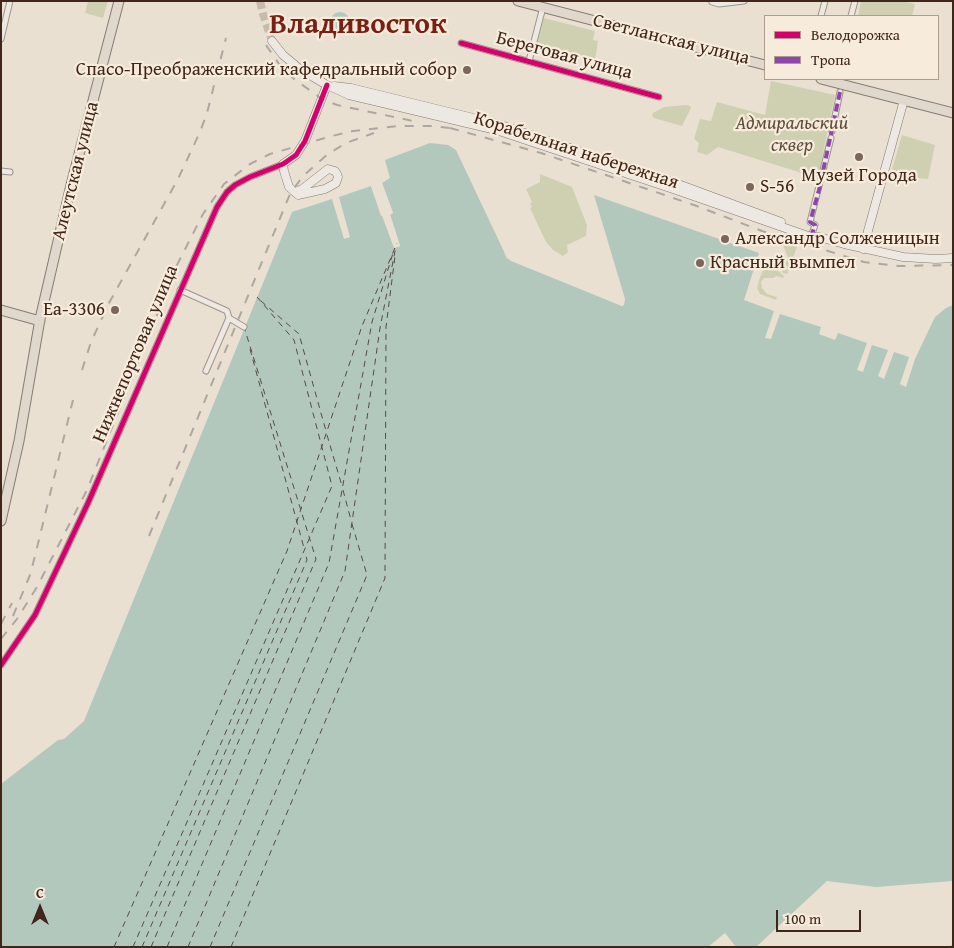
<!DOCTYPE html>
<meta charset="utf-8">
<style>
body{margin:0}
#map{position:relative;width:954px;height:948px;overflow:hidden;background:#e9e0d1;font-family:"Gentium Book Plus",serif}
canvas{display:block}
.frame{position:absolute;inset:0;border:2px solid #40251b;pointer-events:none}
.legend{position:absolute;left:764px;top:15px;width:175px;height:65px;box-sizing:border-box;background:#f7ecdb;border:1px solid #ae9c8e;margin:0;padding:6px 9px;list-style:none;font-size:15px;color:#40251b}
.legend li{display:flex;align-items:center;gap:10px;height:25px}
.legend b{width:25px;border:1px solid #ae9c8e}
.north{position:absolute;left:15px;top:883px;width:50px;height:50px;-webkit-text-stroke:4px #f7ecdb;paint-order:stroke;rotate:0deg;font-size:14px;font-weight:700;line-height:20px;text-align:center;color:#40251b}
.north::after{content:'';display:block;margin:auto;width:18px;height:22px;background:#40251b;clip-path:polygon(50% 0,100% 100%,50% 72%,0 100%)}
.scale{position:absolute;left:776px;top:910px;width:85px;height:22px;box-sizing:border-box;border:2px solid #40251b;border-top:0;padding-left:6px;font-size:15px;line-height:18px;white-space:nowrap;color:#40251b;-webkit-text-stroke:4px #f7ecdb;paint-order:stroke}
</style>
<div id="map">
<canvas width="954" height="948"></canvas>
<div class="frame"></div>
<ul class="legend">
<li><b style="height:6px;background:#d6006c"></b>Велодорожка</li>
<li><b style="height:6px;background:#8e44ad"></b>Тропа</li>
</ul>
<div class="north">С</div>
<div class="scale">100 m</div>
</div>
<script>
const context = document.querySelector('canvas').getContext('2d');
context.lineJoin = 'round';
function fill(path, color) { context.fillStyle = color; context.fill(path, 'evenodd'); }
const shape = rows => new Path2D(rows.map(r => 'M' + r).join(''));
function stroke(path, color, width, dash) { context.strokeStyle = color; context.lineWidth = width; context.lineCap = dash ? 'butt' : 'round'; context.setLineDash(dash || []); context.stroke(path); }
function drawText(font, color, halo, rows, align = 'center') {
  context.font = font + ' "Gentium Book Plus",serif'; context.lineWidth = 4.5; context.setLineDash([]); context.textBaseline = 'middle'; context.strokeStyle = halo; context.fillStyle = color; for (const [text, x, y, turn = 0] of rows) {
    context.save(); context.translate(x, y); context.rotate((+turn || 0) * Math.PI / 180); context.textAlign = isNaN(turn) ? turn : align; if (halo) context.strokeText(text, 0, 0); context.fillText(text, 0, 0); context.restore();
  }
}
fill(shape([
 [88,1,108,1,103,18,85,13],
 [861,1,902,1,915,4,912,16,858,16],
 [544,18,595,31,593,40,598,41,595,60,537,45],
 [771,81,835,95,818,178,718,147,707,155,697,152,699,143,694,139,700,119,711,121,717,102,765,115],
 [686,105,690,106,691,108,682,126,654,118,652,116,653,113,664,107],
 [902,135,935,145,928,179,904,177,891,173],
 [540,174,572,187,587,225,586,236,567,245,568,252,563,256,553,250,546,242,530,208,532,207,530,204,532,202,526,189,540,182],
 [782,242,797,247,787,274,783,273,779,266,773,265,769,262,772,259,782,262,788,258],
 [766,265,777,270,784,276,783,278,776,276,773,278,764,278,761,282,762,288,767,294,777,297,776,300,760,294,757,288,760,277]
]), '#cfd0b1');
fill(shape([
 '330 22a10 10 0 1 1 20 0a10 10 0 1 1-20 0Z',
 [430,143,448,145,456,150,507,258,622,306,625,299,594,195,759,253,744,300,774,311,765,338,771,339,780,314,821,327,819,334,835,340,838,333,867,343,857,370,863,372,872,345,888,350,878,376,884,379,894,352,909,357,900,384,906,387,915,359,935,317,946,308,953,305,953,881,876,887,827,881,756,947,736,947,725,933,708,947,1,947,1,784,58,740,64,739,84,721,290,217,292,212,332,199,344,239,350,237,339,197,371,186,381,216,383,215,395,248,400,246,390,214,393,213,382,183,390,178,385,160]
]), '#b2c8bd');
fill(shape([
 [382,183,393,213,390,215,400,246,394,248,371,186,373,186,396,245,387,215,390,212,380,184],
 [504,252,512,259,622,303,622,298,625,299,624,305,622,306,511,261,507,258]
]), '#e9e0d1');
stroke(shape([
 [261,301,299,334,326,431],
 [250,349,304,548],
 [327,435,342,486],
 [343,490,351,520],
 [114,947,287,551,362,326,397,243],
 [133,947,332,486,294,340,257,297],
 [142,947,307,560,305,552],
 [151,947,316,559,245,330],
 [167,947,329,563,372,322,393,253],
 [188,947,345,571,380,328,396,246],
 [210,947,367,575,352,524],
 [231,947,385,578,386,327,395,256]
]), '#574b42', 1, [6, 5]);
stroke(shape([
 [260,1,263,14,272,41]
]), '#c7bbad', 8, [8, 4]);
const street = shape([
 [712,2,719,4,744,1],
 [821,16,825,1],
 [851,16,855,1],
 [1,39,10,1],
 [461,43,659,97],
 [529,61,543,7],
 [832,131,840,92],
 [1,171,10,172],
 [811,237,815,225,810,222,831,138],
 [180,290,227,311,229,318,206,371],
 [229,318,244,327],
 [1,665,35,615,88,503,217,207,227,192,235,185,250,177,283,164]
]);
const secondary = shape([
 [272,41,283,55,301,70,327,85,349,95,496,130,676,190,811,237,819,237,844,244,903,257,936,259,953,258],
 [334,86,351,88,498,124,678,184,781,222],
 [294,191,301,190,328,169,335,171,337,174,338,177,336,183,325,189,298,195,289,187,284,171,283,164,296,155,305,141,327,85],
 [863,249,904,100]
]);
const primary = shape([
 [518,1,765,65],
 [821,79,953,113],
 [1,310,40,321],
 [1,521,19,441,40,319,71,185,119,1]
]);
stroke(street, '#9e958c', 7);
stroke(secondary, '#857c74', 9);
stroke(primary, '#857c74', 11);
stroke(street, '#ede8e1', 5);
stroke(secondary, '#ede8e1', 8);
stroke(primary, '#e0d8cc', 9);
stroke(shape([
 [266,45,279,64,294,79,322,99,337,105,413,121],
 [450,128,541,153,694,205,762,231,864,262,899,266,953,265],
 [82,370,91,342,109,303,178,179,200,132,207,113,226,38],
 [149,536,290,194,303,176,328,154,346,143,374,133],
 [13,616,30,575,35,556,73,400],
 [1,624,12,603],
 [1,639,17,619,37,587,87,490,177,265,203,214,224,184,250,164,270,154,332,136,353,131,398,126,433,126,457,129],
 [951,947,953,946]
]), '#aea7a1', 2, [9, 9]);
stroke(shape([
 [811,237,815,225,810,222,819,190,840,92]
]), '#8e44ad', 4, [8, 4]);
stroke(shape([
 [461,43,659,97],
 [1,665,35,615,88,503,217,207,227,192,235,185,250,177,283,164,296,155,305,141,327,85]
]), '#d6006c', 5);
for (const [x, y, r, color] of [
 [467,70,5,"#7b665b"],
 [859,157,5,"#7b665b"],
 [750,187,5,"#7b665b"],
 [725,239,5,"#7b665b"],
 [700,263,5,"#7b665b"],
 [115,310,5,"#7b665b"]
]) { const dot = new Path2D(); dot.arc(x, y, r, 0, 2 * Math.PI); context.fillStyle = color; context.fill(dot); stroke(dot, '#f7ecdb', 2); }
drawText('19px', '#40251b', '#f7ecdb', [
 ["Светланская улица",671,40,14],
 ["Береговая улица",564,56,15],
 ["Корабельная набережная",576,151,18],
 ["Алеутская улица",76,171,-76],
 ["Нижнепортовая улица",136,354,-67]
]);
drawText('19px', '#40251b', '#f7ecdb', [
 ["Спасо-Преображенский кафедральный собор",457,70,"right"],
 ["Музей Города",859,176,"center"],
 ["S-56",760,187],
 ["Александр Солженицын",735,239],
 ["Красный вымпел",710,263],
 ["Еа-3306",105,310,"right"]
], 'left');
drawText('italic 19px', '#5e4c3a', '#f7ecdb', [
 ["Адмиральский",792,124],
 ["сквер",792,146]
]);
drawText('bold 29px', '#7a1f14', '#f7ecdb', [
 ["Владивосток",358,26]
]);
</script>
